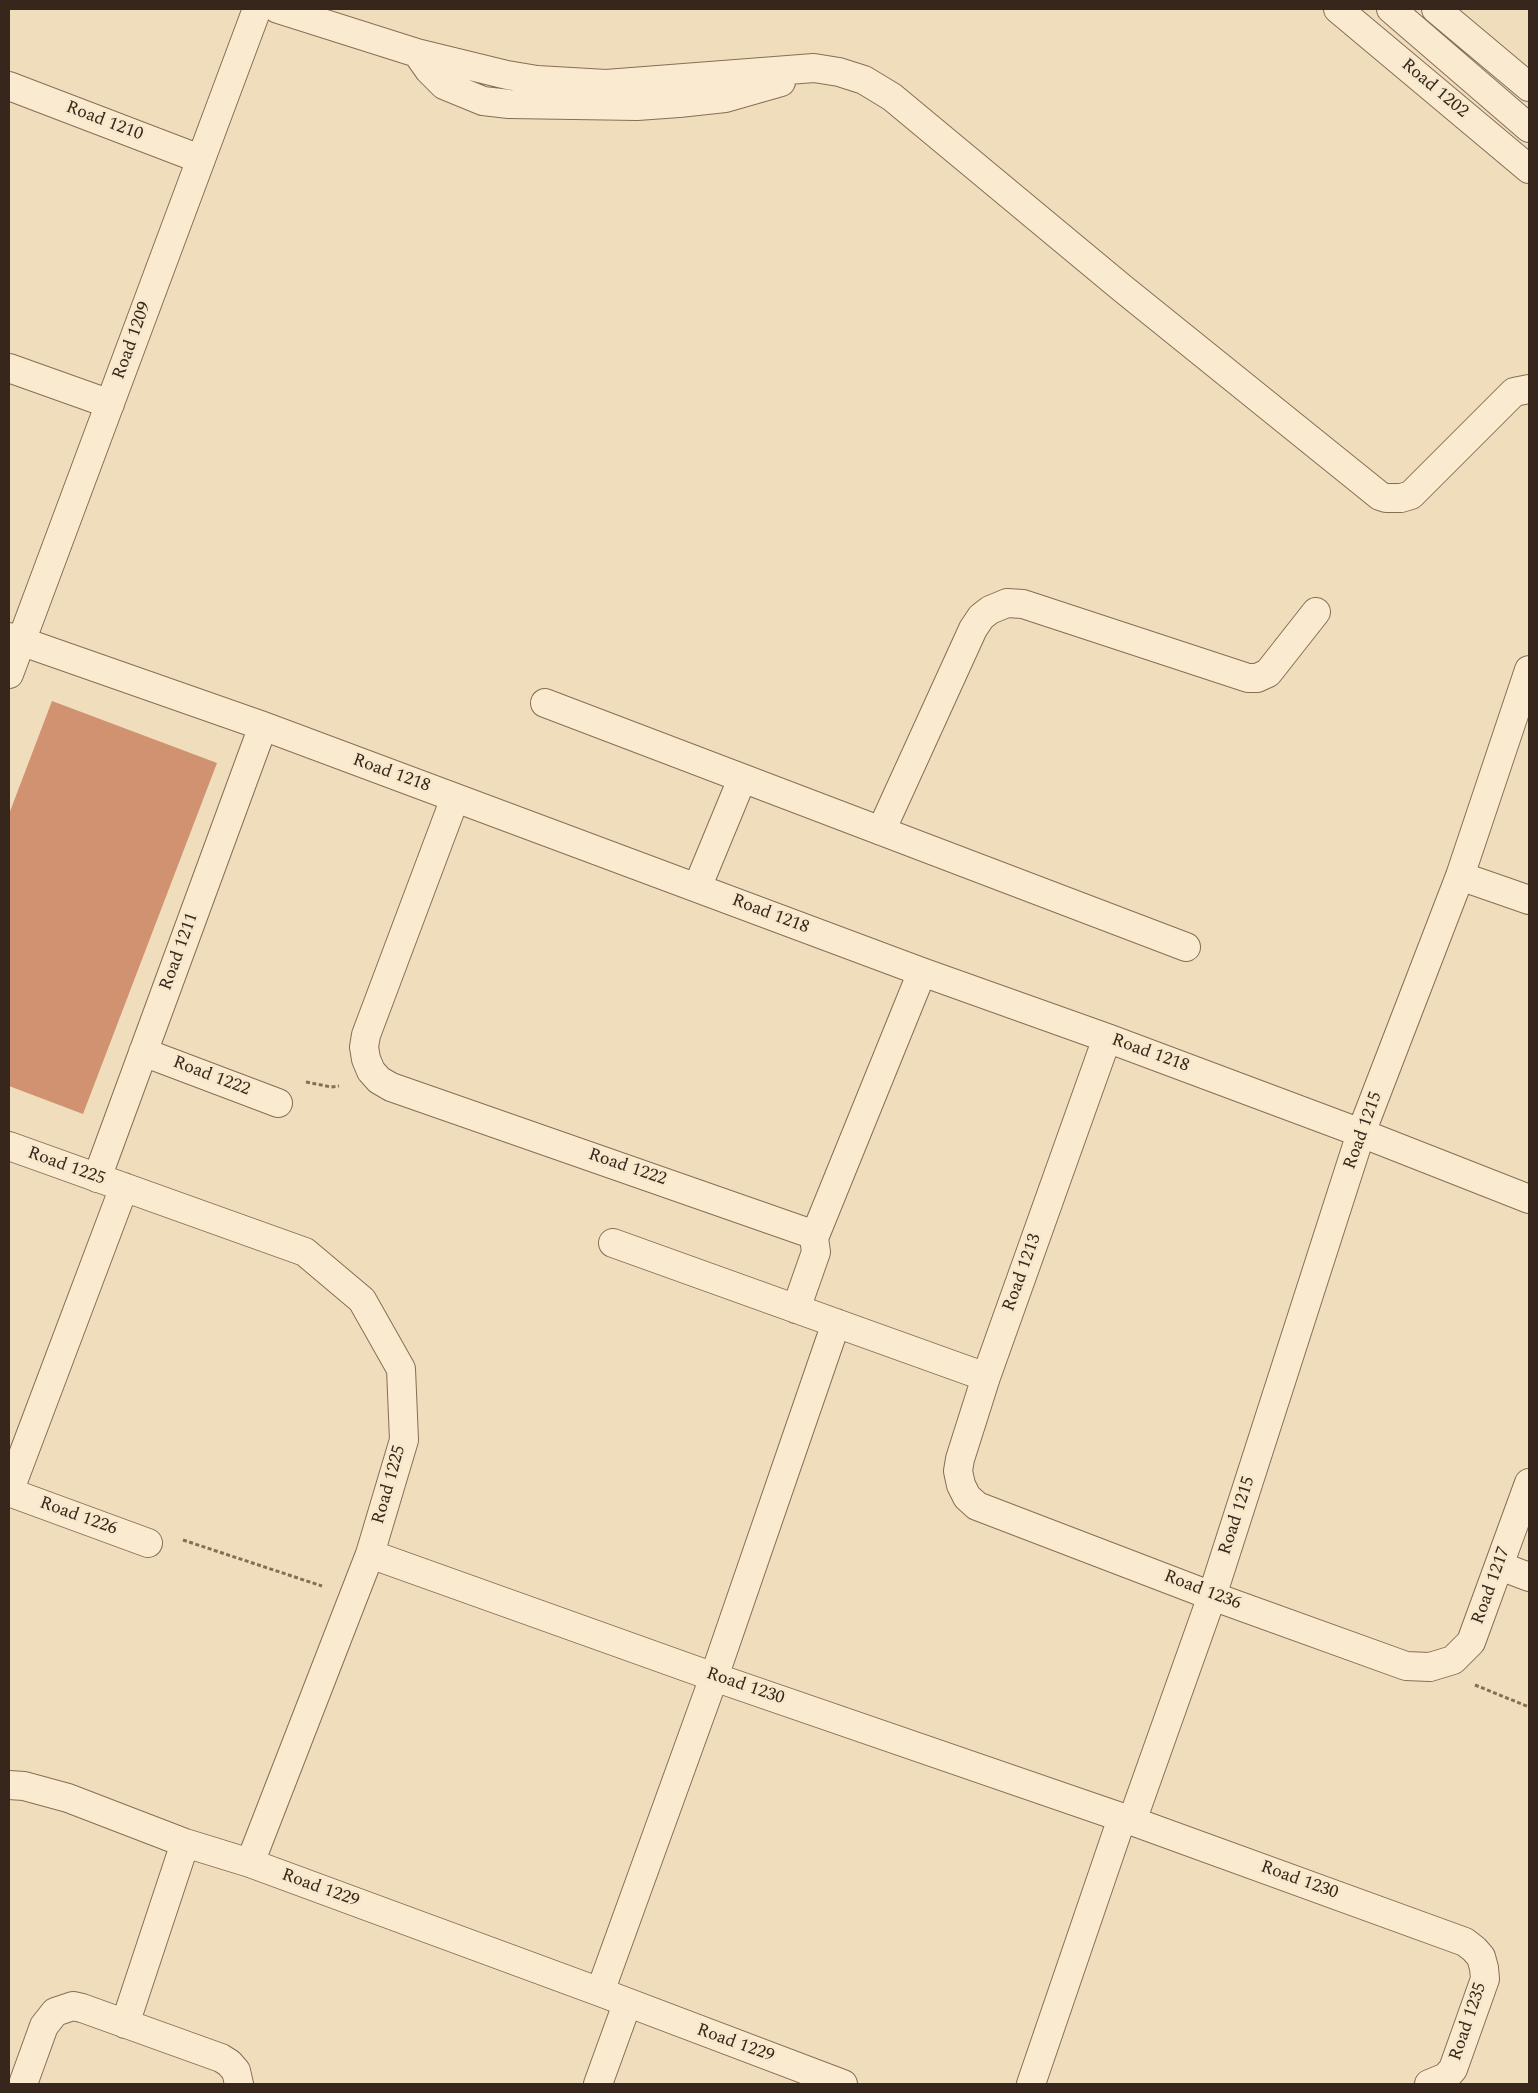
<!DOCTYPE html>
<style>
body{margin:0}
#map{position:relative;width:1538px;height:2093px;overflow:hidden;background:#f0ddbc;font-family:Spectral,serif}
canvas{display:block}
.frame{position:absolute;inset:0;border:10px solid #36261b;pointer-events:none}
</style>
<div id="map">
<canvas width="1538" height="2093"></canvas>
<div class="frame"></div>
</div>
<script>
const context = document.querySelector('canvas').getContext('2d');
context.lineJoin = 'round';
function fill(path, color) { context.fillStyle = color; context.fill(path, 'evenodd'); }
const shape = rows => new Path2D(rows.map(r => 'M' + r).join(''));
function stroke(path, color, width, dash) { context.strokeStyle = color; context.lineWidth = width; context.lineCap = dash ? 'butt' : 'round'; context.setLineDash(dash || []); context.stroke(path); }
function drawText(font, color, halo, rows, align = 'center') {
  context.font = font + ' Spectral,serif'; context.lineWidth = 5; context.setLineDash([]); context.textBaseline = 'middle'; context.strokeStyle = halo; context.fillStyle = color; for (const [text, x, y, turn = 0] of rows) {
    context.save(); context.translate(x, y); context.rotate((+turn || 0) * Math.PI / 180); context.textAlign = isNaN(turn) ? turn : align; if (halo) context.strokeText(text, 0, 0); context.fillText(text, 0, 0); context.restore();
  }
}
fill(shape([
 [52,701,217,763,83,1114,9,1086,9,814]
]), '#d09270');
const minor = shape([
 [278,9,417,53,507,75,537,80,606,84,814,68,839,72,864,80,892,97,1122,288,1380,496,1386,498,1401,498,1411,495,1514,392,1529,389],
 [1338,9,1529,169],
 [1391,9,1529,128],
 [1436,9,1529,87],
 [417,53,429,70,444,85,483,101,509,104,637,106,679,103,725,98,781,82],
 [9,86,200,159],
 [9,368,110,404],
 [9,637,263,726,922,972,1107,1038,1361,1133,1529,1199],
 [9,674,257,9],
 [545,703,1186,947],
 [455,798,366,1035,364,1047,366,1059,371,1071,379,1080,391,1087,809,1233,814,1238,816,1252,796,1309],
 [881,831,973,629,981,617,990,610,1007,603,1023,604,1248,678,1257,678,1268,673,1316,612],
 [1460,876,1529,900],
 [697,888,742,779],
 [1107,1038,986,1377,960,1459,958,1471,961,1485,967,1497,977,1506,1212,1596,1406,1666,1430,1667,1453,1660,1471,1642,1529,1483],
 [143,1052,278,1103],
 [9,1146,305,1252,362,1300,401,1369,404,1440,370,1554,250,1863],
 [97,1178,263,726],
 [814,1238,922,972],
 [613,1243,986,1377],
 [9,1492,124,1187],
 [9,1492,148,1543],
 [370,1554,714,1677,1132,1821,1465,1942,1474,1949,1481,1957,1484,1968,1485,1979,1453,2069,1446,2077,1429,2084],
 [1500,1566,1529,1577],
 [9,1785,24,1786,68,1798,185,1843,250,1863,600,1992,843,2084],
 [1132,1821,1212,1596,1361,1133,1460,876,1529,670],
 [600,1992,714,1677,836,1323],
 [125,2024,185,1843],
 [23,2084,44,2026,55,2012,73,2006,82,2008,221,2058,229,2063,236,2071,239,2084],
 [598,2084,627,2004],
 [1031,2084,1122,1818]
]);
stroke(minor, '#886d55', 30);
stroke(shape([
 [306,1082,331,1087,339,1086],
 [183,1540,322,1586],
 [1475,1685,1529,1707]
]), '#886d55', 3, [4, 2.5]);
stroke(minor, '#faebd0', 28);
drawText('18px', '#36261b', '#f7e8cc', [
 ["Road 1202",1434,89,40],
 ["Road 1210",104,122,21],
 ["Road 1209",133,341,-70],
 ["Road 1218",391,774,20],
 ["Road 1218",770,915,21],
 ["Road 1211",180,952,-70],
 ["Road 1218",1150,1054,20],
 ["Road 1222",211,1077,21],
 ["Road 1215",1364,1131,-70],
 ["Road 1225",66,1167,20],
 ["Road 1222",627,1168,19],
 ["Road 1213",1023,1273,-70],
 ["Road 1225",390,1485,-74],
 ["Road 1215",1238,1516,-72],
 ["Road 1226",78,1517,20],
 ["Road 1217",1492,1586,-70],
 ["Road 1236",1202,1591,21],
 ["Road 1230",745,1687,19],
 ["Road 1230",1299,1881,20],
 ["Road 1229",320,1889,20],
 ["Road 1235",1469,2022,-71],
 ["Road 1229",735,2044,20]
]);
</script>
